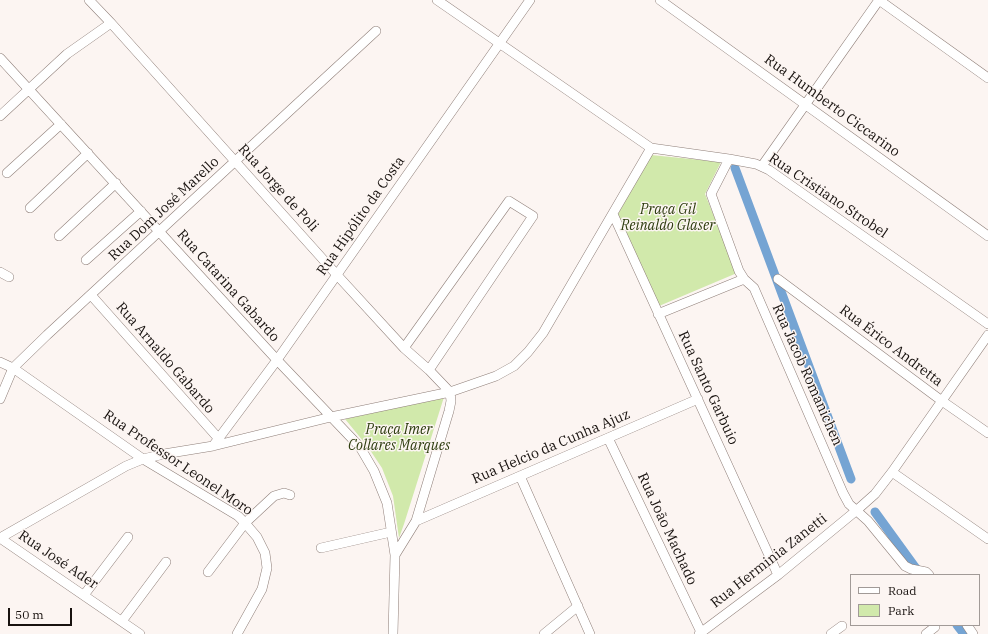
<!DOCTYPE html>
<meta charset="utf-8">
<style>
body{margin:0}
#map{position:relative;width:988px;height:634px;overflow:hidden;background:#fcf5f2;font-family:"IBM Plex Serif",serif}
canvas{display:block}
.legend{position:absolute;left:850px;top:574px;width:130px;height:52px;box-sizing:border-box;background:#fcf5f2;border:1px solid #a19a97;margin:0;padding:5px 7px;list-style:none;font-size:12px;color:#18120f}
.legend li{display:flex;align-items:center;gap:8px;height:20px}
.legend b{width:20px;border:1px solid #a19a97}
.scale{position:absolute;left:8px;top:608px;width:64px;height:18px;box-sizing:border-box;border:2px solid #18120f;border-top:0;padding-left:5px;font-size:12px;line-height:14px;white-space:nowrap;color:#18120f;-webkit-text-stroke:3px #fcf5f2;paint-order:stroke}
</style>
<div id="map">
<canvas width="988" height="634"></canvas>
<ul class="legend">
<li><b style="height:5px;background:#fff"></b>Road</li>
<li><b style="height:11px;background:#d1e9ab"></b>Park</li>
</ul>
<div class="scale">50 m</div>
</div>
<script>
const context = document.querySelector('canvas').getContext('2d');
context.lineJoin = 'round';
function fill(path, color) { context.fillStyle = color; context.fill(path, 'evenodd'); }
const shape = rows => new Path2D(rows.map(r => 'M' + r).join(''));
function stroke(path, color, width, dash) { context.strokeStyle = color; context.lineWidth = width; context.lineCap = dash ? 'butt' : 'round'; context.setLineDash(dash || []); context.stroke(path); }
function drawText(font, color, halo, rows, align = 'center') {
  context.font = font + ' "IBM Plex Serif",serif'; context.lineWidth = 3; context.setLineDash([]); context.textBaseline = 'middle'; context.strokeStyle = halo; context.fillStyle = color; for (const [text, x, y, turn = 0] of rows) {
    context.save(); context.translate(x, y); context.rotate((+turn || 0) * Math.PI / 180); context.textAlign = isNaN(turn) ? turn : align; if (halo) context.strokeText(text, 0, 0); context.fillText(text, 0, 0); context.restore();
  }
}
fill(shape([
 [651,155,721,162,705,194,737,273,659,306,618,214],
 [444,397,404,524,399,538,393,496,382,468,368,447,345,419]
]), '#d1e9ab');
stroke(shape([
 [735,168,851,479],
 [875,512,920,574],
 [957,625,964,634]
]), '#75a4d3', 9);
const minor = shape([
 [89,0,111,23,337,275,404,348,429,370,450,392,451,401,449,411,416,521,395,555,393,634],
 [437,0,651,148,729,159,756,164,769,170,988,324],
 [660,0,988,236],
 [879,0,988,78],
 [0,58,277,360,360,447,374,471,387,503,395,555],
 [0,116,67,54,111,23],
 [729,159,711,194,739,271,744,279,754,288,843,493,849,504,868,521,905,566,911,569,926,572,929,575],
 [762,166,879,0],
 [7,173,61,124],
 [30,208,88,153],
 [613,214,778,575],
 [59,236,116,183],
 [86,260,141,211],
 [0,272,9,277],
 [778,279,942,401,988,433],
 [91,295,219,439],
 [658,314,744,279],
 [404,348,509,201,533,216,429,370],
 [0,362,13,368,143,459,238,516,245,523,257,537,265,553,267,568,262,589,237,634],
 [0,399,13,368,47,335,376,31],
 [608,438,701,632],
 [213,446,277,360,530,0],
 [892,472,988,539],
 [520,476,590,634],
 [416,521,698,399],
 [0,538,126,466,143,459,164,454,213,446,331,417,450,392,496,376,514,366,528,352,543,333,651,148],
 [0,538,140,634],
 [321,548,391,532],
 [208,572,245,523,274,496,284,493,290,495],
 [84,595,128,537],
 [122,621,166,562],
 [967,625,973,634],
 [544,634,578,606],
 [699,634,778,575,857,510,875,494,892,472,988,335],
 [831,634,842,626],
 [926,634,935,627]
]);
stroke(minor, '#8f7f79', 10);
stroke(minor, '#fff', 9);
drawText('14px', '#18120f', '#fcf5f2', [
 ["Rua Humberto Ciccarino",832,106,36],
 ["Rua Jorge de Poli",278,188,48],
 ["Rua Cristiano Strobel",828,196,34],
 ["Rua Dom José Marello",164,209,-43],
 ["Rua Hipólito da Costa",361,216,-55],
 ["Rua Catarina Gabardo",228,286,48],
 ["Rua Érico Andretta",891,346,37],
 ["Rua Arnaldo Gabardo",165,358,49],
 ["Rua Jacob Romanichen",807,375,66],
 ["Rua Santo Garbuio",708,388,65],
 ["Rua Helcio da Cunha Ajuz",551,447,-23],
 ["Rua Professor Leonel Moro",178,463,34],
 ["Rua João Machado",667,529,65],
 ["Rua José Ader",58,560,34],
 ["Rua Herminia Zanetti",769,561,-38]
]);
drawText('italic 14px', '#2d3c0e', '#fcf5f2', [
 ["Praça Gil",668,210],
 ["Reinaldo Glaser",668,226],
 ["Praça Imer",399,430],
 ["Collares Marques",399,446]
]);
</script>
